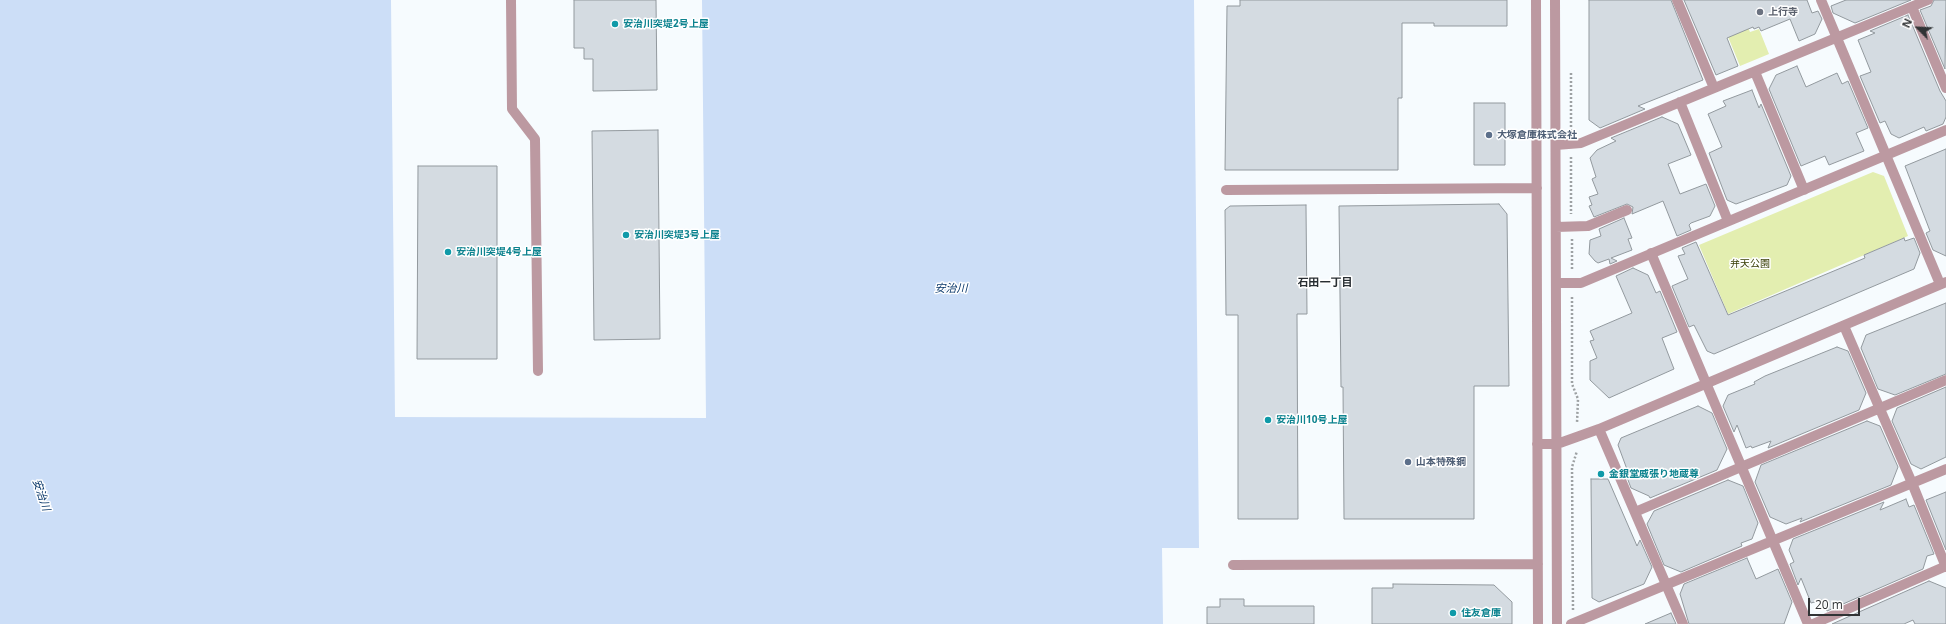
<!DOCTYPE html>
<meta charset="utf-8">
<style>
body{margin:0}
#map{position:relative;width:1946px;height:624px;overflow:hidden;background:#f6fbfe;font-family:"Open Sans",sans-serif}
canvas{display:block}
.north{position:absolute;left:1898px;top:8px;width:40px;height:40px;-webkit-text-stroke:3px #fff;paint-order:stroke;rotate:294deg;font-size:11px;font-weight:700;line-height:16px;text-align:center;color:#303335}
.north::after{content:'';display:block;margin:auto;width:14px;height:18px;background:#303335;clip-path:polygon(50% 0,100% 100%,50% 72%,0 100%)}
.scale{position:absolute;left:1808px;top:598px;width:52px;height:18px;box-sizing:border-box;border:2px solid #303335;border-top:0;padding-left:5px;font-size:12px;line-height:14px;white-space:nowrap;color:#303335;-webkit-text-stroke:3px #fff;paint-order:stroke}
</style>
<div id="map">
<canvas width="1946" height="624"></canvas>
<div class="north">N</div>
<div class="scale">20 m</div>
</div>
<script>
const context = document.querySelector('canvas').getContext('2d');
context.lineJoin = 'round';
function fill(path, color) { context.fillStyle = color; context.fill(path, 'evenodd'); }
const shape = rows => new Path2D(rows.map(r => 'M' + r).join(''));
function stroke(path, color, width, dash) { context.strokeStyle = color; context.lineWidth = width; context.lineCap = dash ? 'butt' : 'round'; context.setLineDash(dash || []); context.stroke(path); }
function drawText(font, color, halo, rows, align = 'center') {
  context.font = font + ' "Open Sans","Noto Sans JP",sans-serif'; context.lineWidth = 3; context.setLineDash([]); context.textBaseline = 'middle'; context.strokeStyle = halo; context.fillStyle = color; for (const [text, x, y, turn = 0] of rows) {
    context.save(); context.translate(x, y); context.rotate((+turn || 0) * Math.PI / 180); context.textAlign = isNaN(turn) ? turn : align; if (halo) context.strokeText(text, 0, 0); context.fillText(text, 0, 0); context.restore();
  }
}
fill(shape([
 [1737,1,1750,32,1759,29,1769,54,1740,66,1717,10],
 [1873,172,1884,176,1908,236,1728,314,1699,245]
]), '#e3eeb0');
fill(shape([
 [0,0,391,0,395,417,706,418,702,0,1194,0,1199,548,1162,548,1163,624,0,624]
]), '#ccdef7');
const building = shape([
 [574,0,656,0,657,90,593,91,593,59,584,59,584,48,574,48,574,0],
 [1240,0,1507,0,1507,26,1434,26,1434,23,1402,23,1402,98,1398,98,1398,170,1225,170,1227,6,1240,6,1240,0],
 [1589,0,1671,0,1703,80,1638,106,1645,109,1600,128,1589,120,1589,0],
 [1684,0,1807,0,1812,13,1818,11,1822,19,1815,34,1799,41,1790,19,1761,31,1759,27,1754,29,1753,27,1727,38,1738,66,1716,75,1684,0],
 [1846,0,1911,0,1855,23,1833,13,1831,6,1846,0],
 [1934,0,1946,0,1945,69,1920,10,1931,6,1934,0],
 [1908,15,1940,91,1946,101,1946,117,1943,124,1926,131,1924,127,1899,138,1891,134,1885,121,1880,123,1860,76,1871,72,1858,40,1875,33,1870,31,1908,15],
 [1797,66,1806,87,1837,73,1842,84,1848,81,1868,128,1856,133,1864,151,1829,165,1825,156,1801,166,1769,89,1776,75,1797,66],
 [1752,90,1759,108,1761,104,1791,176,1787,185,1736,204,1727,200,1709,153,1722,147,1708,114,1726,106,1723,101,1752,90],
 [1474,103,1505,103,1505,165,1474,165,1474,103],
 [1662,117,1678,124,1691,155,1668,164,1680,194,1706,184,1715,206,1710,216,1691,223,1689,225,1691,230,1677,236,1663,201,1632,214,1633,207,1627,204,1594,217,1589,206,1592,205,1589,197,1598,194,1592,179,1596,177,1590,158,1597,150,1616,141,1611,138,1662,117],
 [658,130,660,339,594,340,592,131,658,130],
 [1946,149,1946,256,1933,250,1926,233,1930,231,1905,166,1946,149],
 [418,166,497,166,497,359,417,359,418,166],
 [1499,204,1507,214,1509,386,1474,386,1474,519,1344,519,1343,387,1341,387,1339,206,1499,204],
 [1306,205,1307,314,1297,314,1298,519,1238,519,1238,315,1226,315,1225,210,1230,206,1306,205],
 [1624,218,1632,238,1628,239,1632,250,1611,258,1617,261,1610,264,1609,259,1598,263,1595,261,1589,254,1590,240,1601,236,1599,229,1624,218],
 [1904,238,1905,241,1914,238,1920,253,1914,269,1714,354,1707,351,1694,325,1689,327,1672,286,1688,279,1678,256,1685,254,1682,248,1696,242,1728,315,1865,258,1864,255,1904,238],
 [1633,268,1648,275,1656,293,1660,291,1677,332,1662,338,1674,369,1609,398,1590,380,1590,361,1597,358,1590,341,1594,340,1590,331,1632,313,1616,276,1633,268],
 [1946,303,1946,374,1895,395,1878,389,1861,348,1866,335,1946,303],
 [1837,347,1848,351,1866,393,1859,410,1768,448,1771,441,1752,448,1751,446,1746,448,1737,425,1734,432,1723,406,1728,395,1755,384,1754,382,1765,376,1837,347],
 [1946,387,1946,457,1921,469,1911,464,1892,421,1897,408,1946,387],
 [1698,406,1712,413,1727,449,1717,470,1650,498,1649,496,1631,488,1625,472,1628,472,1618,445,1621,438,1698,406],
 [1867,421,1880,426,1898,467,1891,485,1800,522,1802,518,1786,524,1770,517,1755,482,1761,465,1867,421],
 [1591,479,1608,479,1637,546,1640,540,1652,567,1644,584,1599,602,1592,598,1591,479],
 [1728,480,1743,486,1758,523,1752,539,1741,543,1742,546,1681,572,1664,565,1647,524,1654,511,1728,480],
 [1946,492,1946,550,1926,500,1946,492],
 [1906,499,1909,507,1914,505,1934,554,1927,556,1923,569,1827,611,1822,600,1811,603,1801,578,1798,585,1790,564,1794,562,1789,550,1793,539,1884,502,1880,510,1906,499],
 [1747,558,1756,579,1778,569,1792,602,1784,624,1689,624,1680,594,1684,584,1747,558],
 [1929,581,1946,588,1946,624,1915,624,1913,620,1904,624,1832,624,1929,581],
 [1393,584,1494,585,1512,602,1512,624,1372,624,1372,588,1393,588,1393,584],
 [1220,599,1244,599,1244,606,1314,606,1314,624,1207,624,1207,607,1220,607,1220,599],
 [1671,613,1676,624,1645,624,1671,613]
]);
fill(building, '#d4dbe1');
stroke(building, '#92999e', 1);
stroke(shape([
 [1571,73,1571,132],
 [1571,157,1571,214],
 [1572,239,1572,270],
 [1572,297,1572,384,1578,399,1577,423],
 [1573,610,1572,467,1577,451]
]), '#9da1a3', 2.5, [2, 2]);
stroke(shape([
 [511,0,512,109,535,139,538,371],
 [1536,0,1538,624],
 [1555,0,1557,624],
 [1677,0,1714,88],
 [1821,0,1940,284],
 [1912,7,1946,88],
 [1755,72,1804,190],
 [1680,102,1728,221],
 [1556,145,1581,143,1928,0],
 [1226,190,1537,188],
 [1556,227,1588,226,1627,210],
 [1651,253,1808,624],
 [1556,283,1581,283,1946,130],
 [1844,326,1912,483,1946,567],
 [1599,429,1683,624],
 [1537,444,1557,444,1599,429,1946,282],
 [1635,512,1946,380],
 [1233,565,1538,564],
 [1571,624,1946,469],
 [1813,624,1946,566]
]), '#bc99a1', 10);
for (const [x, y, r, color] of [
 [1760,12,4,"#6b7280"],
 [615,24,4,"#0f9aa8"],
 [1489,135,4,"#5c6f8a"],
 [626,235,4,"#0f9aa8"],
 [448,252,4,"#0f9aa8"],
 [1268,420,4,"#0f9aa8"],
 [1408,462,4,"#5c6f8a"],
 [1601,474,4,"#0f9aa8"],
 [1453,613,4,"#0f9aa8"]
]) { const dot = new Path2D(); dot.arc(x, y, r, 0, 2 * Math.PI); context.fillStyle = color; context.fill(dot); stroke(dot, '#fff', 1.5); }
drawText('bold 10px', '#5b616d', '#fff', [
 ["上行寺",1768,12]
], 'left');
drawText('bold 10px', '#0d838f', '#fff', [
 ["安治川突堤2号上屋",623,24],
 ["安治川突堤3号上屋",634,235],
 ["安治川突堤4号上屋",456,252],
 ["安治川10号上屋",1276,420],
 ["金銀堂威張り地蔵尊",1609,474],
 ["住友倉庫",1461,613]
], 'left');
drawText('bold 10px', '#4e5e75', '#fff', [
 ["大塚倉庫株式会社",1497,135],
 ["山本特殊鋼",1416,462]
], 'left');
drawText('10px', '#373d03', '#fff', [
 ["弁天公園",1750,264]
]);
drawText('bold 11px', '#282e32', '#fff', [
 ["石田一丁目",1325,283]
]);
drawText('italic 11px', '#073669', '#fff', [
 ["安治川",951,289],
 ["安治川",41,495,71]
]);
</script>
